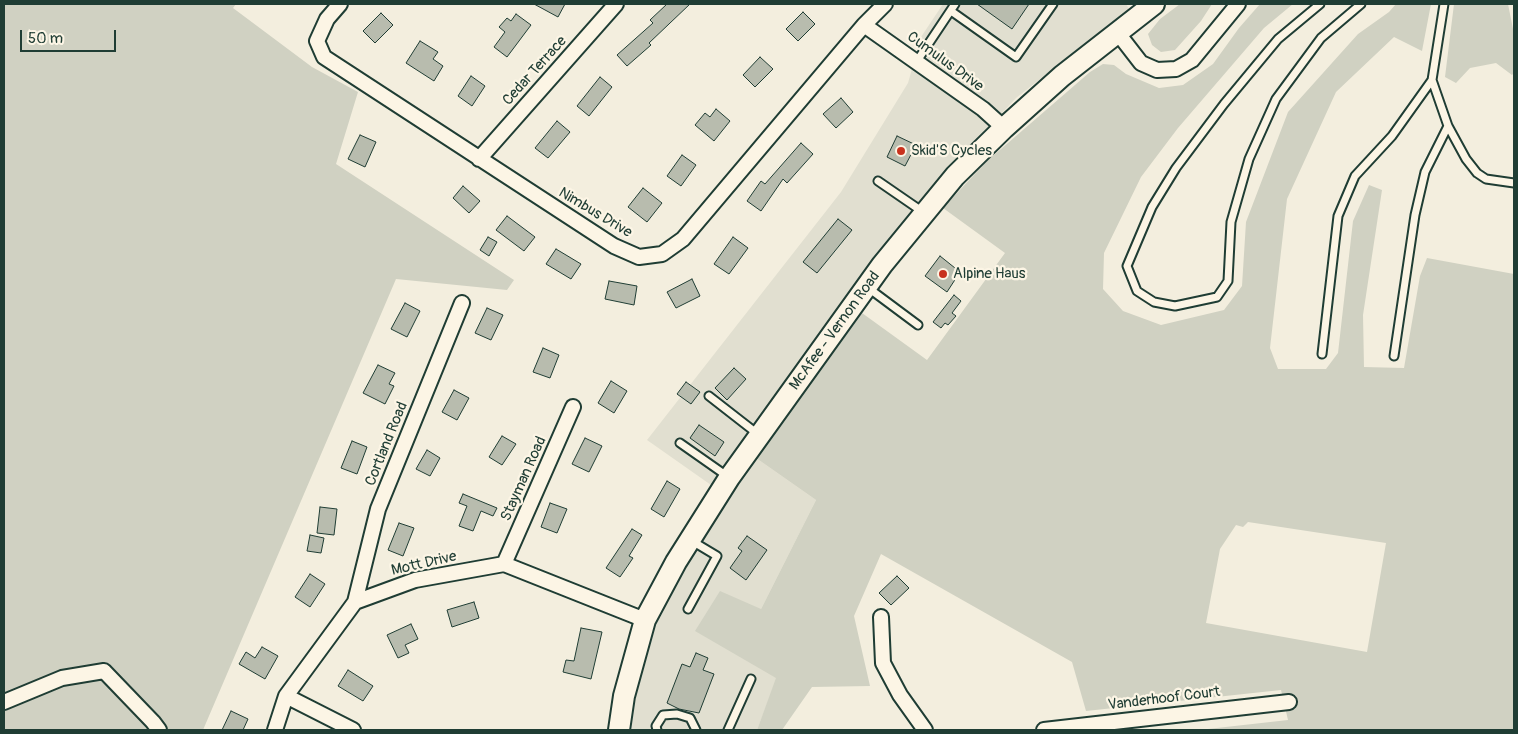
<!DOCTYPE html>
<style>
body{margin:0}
#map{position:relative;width:1518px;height:734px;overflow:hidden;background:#f3eede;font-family:Pangolin,sans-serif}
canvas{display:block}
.frame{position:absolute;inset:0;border:5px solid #1f3d34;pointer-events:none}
.scale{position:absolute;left:20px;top:30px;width:96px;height:22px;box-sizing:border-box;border:2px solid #1f3d34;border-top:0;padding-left:6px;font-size:15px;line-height:18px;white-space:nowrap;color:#1f3d34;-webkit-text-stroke:4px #fcf5e5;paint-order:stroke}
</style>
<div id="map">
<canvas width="1518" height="734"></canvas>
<div class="frame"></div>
<div class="scale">50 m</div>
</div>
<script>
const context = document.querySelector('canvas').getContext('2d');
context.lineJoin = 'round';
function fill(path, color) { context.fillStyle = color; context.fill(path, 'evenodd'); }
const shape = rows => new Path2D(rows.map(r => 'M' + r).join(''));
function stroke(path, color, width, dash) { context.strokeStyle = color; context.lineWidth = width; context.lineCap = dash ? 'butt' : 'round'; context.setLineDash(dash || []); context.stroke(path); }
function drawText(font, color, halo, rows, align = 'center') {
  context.font = font + ' Pangolin,sans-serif'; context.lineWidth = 4.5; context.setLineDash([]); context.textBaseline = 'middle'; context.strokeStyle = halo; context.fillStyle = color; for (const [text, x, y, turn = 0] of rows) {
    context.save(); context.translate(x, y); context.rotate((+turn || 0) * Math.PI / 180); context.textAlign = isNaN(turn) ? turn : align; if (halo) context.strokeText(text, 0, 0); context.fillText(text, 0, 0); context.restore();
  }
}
fill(shape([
 [943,4,1126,4,1129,9,1016,98,948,171,907,218,711,485,647,440,841,192,908,83,921,37],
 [756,458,816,500,761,609,777,678,757,730,631,730,636,696,656,625,698,546]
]), '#e1dfd0');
fill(shape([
 [4,4,236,4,233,8,312,67,358,92,336,164,514,280,507,290,396,279,203,730,4,730],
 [1180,4,1212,4,1201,21,1175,50,1161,52,1152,45,1148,34,1160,19],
 [1260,4,1293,4,1264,28,1178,128,1141,177,1104,253,1103,289,1123,311,1161,325,1224,310,1242,286,1246,222,1288,112,1358,34,1389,12,1396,4,1431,4,1422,51,1394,37,1336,92,1287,199,1270,348,1278,369,1326,369,1338,353,1353,221,1369,185,1382,190,1363,315,1364,367,1404,368,1420,276,1427,258,1514,274,1514,730,1199,730,1288,720,1281,690,1086,711,1072,662,881,554,854,616,870,686,812,687,782,730,757,730,776,678,695,631,720,591,761,609,816,500,756,458,862,313,927,360,1005,253,943,208,986,162,1090,72,1103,64,1114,65,1126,74,1159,88,1183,85,1213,64,1239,28],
 [1248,522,1386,543,1367,652,1206,623,1220,549,1236,525,1243,527],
 [1454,4,1508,4,1514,34,1514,73,1512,75,1496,63,1470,68,1456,83,1445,77]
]), '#d0d1c2');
const building = shape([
 [534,4,565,4,558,17,534,4],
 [667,4,690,4,649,43,651,45,627,66,617,55,653,23,650,20,667,4],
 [977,4,1029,4,1012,29,977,4],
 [803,12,815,24,798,41,786,29,803,12],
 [381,13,393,25,375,43,363,31,381,13],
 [516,14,531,25,507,57,494,47,505,32,499,27,507,18,511,21,516,14],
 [420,41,438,52,433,59,443,66,434,81,406,63,420,41],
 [760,57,773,69,755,87,743,75,760,57],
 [471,76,485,86,472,106,458,96,471,76],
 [600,77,612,87,589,116,577,106,600,77],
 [841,98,853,112,836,128,823,114,841,98],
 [716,109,730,121,714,141,695,125,705,113,710,117,716,109],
 [557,121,570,132,548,158,535,148,557,121],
 [360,135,376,142,365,167,348,159,360,135],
 [897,136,916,145,905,166,887,157,897,136],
 [801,143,813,154,787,183,783,179,761,211,747,201,761,181,765,184,801,143],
 [682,155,696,165,681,186,667,176,682,155],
 [463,186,480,201,469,213,453,198,463,186],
 [643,188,662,203,647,222,628,207,643,188],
 [507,216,535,237,524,251,496,230,507,216],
 [838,219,852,230,817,273,803,262,838,219],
 [488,237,497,242,489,256,480,250,488,237],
 [733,237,748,248,729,274,714,264,733,237],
 [556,249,581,264,571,279,546,264,556,249],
 [940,256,960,272,947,292,925,276,940,256],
 [692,279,700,296,676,308,667,292,692,279],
 [609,281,637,286,634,305,605,299,609,281],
 [954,295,961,301,952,313,956,316,948,325,945,323,941,328,933,322,954,295],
 [405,303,420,311,407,337,391,329,405,303],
 [487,308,503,315,491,340,475,333,487,308],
 [543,348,559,355,550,378,533,372,543,348],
 [378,365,395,373,389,384,394,386,385,404,363,393,378,365],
 [734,368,746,379,727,400,715,388,734,368],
 [611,381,627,391,614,413,598,403,611,381],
 [686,382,700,392,691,404,677,394,686,382],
 [454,390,469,398,457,420,442,412,454,390],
 [699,425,724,442,715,456,690,438,699,425],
 [502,436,516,444,502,465,489,457,502,436],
 [585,438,602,446,589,472,572,464,585,438],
 [352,441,367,447,357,474,341,468,352,441],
 [427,450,440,458,430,476,416,469,427,450],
 [667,481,680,489,664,517,651,509,667,481],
 [463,494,497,508,493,516,481,511,473,531,459,526,467,506,459,503,463,494],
 [550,503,567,509,557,533,541,527,550,503],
 [320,507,337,509,334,535,317,533,320,507],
 [399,523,414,528,403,556,388,550,399,523],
 [632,529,642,535,629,556,633,558,620,577,606,568,632,529],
 [310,535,324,538,321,553,307,551,310,535],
 [747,536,767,550,746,580,730,568,742,551,738,548,747,536],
 [310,574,325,584,310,607,295,597,310,574],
 [897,576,909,588,891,605,879,593,897,576],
 [474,602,479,618,452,627,447,610,474,602],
 [411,624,418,639,405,645,409,653,398,658,387,635,411,624],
 [581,628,602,632,591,679,563,672,566,660,574,661,581,628],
 [262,647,278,656,265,679,239,664,246,652,255,658,262,647],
 [696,653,708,658,703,670,714,674,699,713,679,709,667,703,682,664,690,667,696,653],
 [348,670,373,686,363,701,338,686,348,670],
 [231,711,248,719,243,730,222,730,231,711]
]);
fill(building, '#b8bcae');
stroke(building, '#1f3d34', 1);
const service = shape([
 [1320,4,1278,39,1224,104,1176,168,1152,207,1127,266,1137,291,1154,302,1175,306,1217,297,1228,281,1231,222,1249,159,1276,99,1321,38,1361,4],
 [1444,4,1432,80,1448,126,1466,159,1477,173,1486,179,1514,183],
 [951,11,1016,57,1053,4],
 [917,61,955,4],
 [878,181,923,212],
 [867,287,918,325],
 [1322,354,1338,216,1355,176,1392,136,1432,80],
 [1394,356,1415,215,1425,172,1448,126],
 [709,396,759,435],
 [680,443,727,476],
 [688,609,717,556,692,541],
 [657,730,656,726,663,715,677,714,690,718,696,730],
 [728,730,751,679]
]);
const minor = shape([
 [340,4,327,19,317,41,324,57,614,246,639,257,662,254,683,239,864,25,885,4],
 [864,25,983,109,1004,128],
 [1117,32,1141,63,1157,70,1176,69,1192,60,1238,4],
 [479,159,616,4],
 [504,564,573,407],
 [355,602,378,509,462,303],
 [881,617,883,663,900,695,925,730],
 [286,696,353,730],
 [4,702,62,678,104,671,153,722,159,730],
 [275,730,286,696,355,602,415,580,504,564,645,620],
 [1044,730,1289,702]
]);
const secondary = shape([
 [619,730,624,696,645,620,676,562,729,478,882,265,955,176,1004,128,1062,76,1154,4]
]);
stroke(service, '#1f3d34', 11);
stroke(minor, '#1f3d34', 18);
stroke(secondary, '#1f3d34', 24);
stroke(service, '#fcf5e5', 7);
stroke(minor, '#fcf5e5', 14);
stroke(secondary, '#fcf5e5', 20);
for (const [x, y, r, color] of [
 [901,151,5,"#c8321e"],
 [943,274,5,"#c8321e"]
]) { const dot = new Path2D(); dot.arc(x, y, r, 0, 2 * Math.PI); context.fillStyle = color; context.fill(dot); stroke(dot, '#fcf5e5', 2); }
drawText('15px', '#1f3d34', '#fcf5e5', [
 ["Cumulus Drive",945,62,36],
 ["Cedar Terrace",535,71,-48],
 ["Nimbus Drive",595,213,31],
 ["McAfee - Vernon Road",835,331,-54],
 ["Cortland Road",387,444,-68],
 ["Stayman Road",524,479,-66],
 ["Mott Drive",424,564,-13],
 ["Vanderhoof Court",1164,699,-7]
]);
drawText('15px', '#1f3d34', '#fcf5e5', [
 ["Skid'S Cycles",911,151],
 ["Alpine Haus",953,274]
], 'left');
</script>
